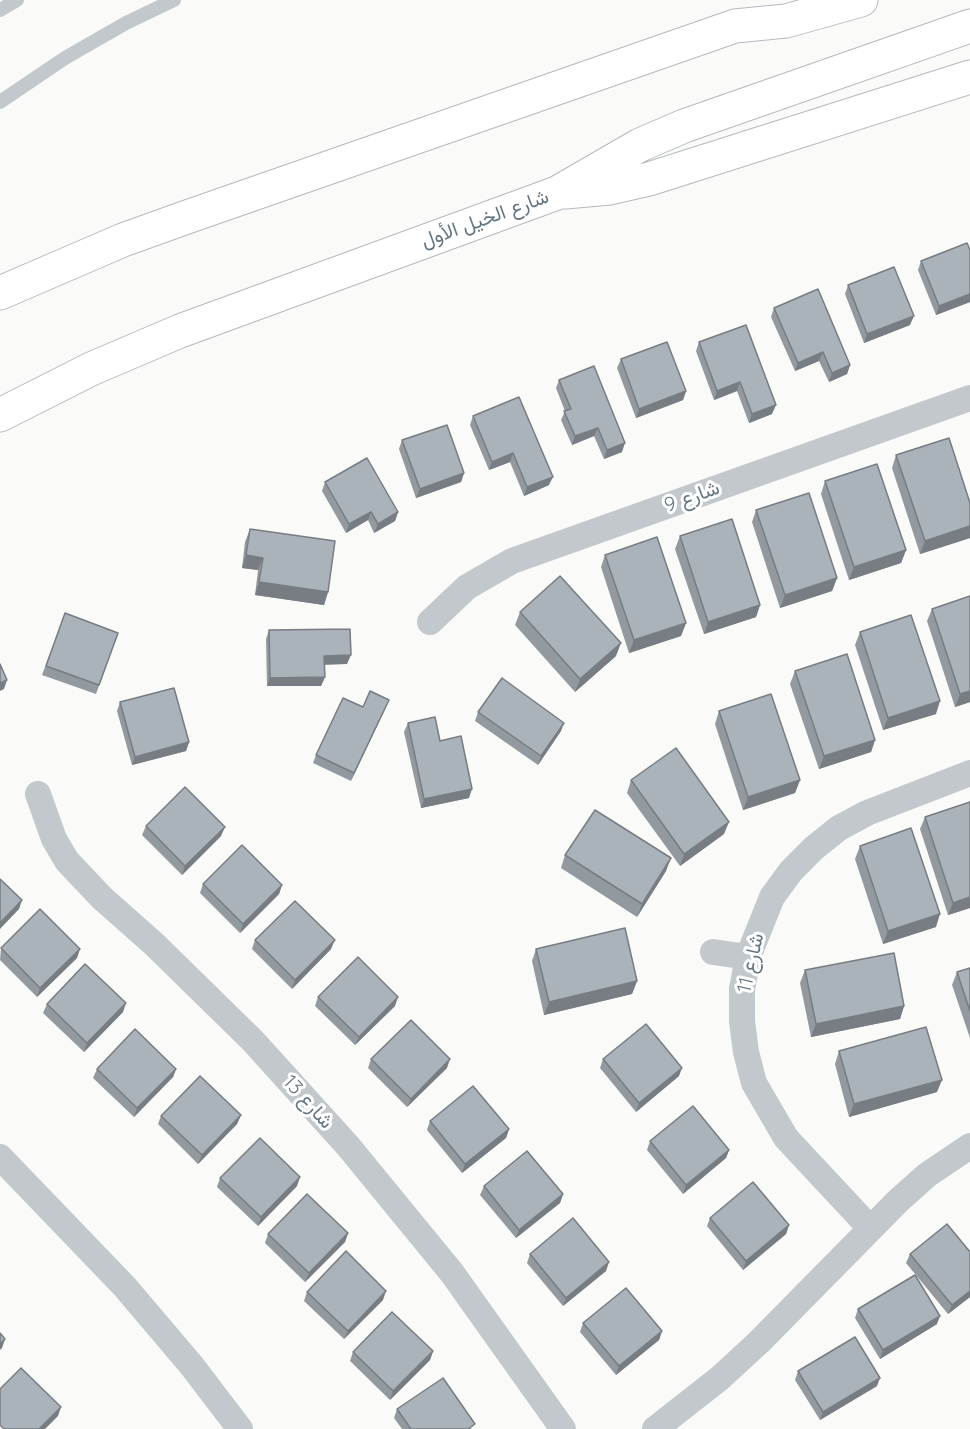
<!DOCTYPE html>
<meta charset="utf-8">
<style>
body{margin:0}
canvas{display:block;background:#fafaf8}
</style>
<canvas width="970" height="1429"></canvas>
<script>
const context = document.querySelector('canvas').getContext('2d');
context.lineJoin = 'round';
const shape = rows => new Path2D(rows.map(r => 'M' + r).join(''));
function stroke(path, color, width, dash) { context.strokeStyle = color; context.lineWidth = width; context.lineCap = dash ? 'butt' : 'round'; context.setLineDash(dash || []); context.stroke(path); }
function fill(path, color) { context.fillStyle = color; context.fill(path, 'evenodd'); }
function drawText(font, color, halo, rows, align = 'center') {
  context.font = font + ' Quicksand,Vazirmatn,sans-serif'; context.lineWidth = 6; context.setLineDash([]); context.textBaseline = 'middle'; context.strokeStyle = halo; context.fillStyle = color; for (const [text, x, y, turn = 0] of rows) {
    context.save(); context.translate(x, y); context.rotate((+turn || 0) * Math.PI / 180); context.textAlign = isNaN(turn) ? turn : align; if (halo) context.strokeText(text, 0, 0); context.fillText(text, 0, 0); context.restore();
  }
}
const secondary = shape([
 [565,192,610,188,649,179,970,77],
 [0,293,123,240,187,217,735,26,786,21,861,0],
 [0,415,91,369,180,331,557,193,640,145,684,126,970,26]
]);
stroke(secondary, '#b3babf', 35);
stroke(shape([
 [0,10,17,0],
 [0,102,65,58,126,23,174,0]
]), '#c3c8cc', 14);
stroke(shape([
 [430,622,467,587,512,561,970,398],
 [38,794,54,839,67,861,102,898,154,944,253,1041,348,1146,452,1273,563,1429],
 [713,952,748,957],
 [0,1157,125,1287,192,1366,240,1429],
 [870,1228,786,1138,754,1083,746,1052,742,1021,742,989,748,957,772,897,791,871,814,848,839,828,867,813,970,773],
 [655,1429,720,1378,759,1342,898,1201,927,1175,970,1146]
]), '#c3c8cc', 26);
stroke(secondary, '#fff', 33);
fill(shape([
 [970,250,970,302,936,315,918,270,921,261],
 [848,285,910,325,864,343,845,294],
 [774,308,850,365,847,374,829,382,819,361,795,371,771,317],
 [699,342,772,414,749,423,737,391,714,400,696,351],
 [621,359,686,391,683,400,636,418,617,368],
 [559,380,622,452,604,459,594,436,572,445,561,420,565,411,556,388],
 [473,416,549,485,524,496,510,462,489,470,470,425],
 [402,440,464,473,461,482,416,498,399,449],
 [896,455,970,503,970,538,920,554,892,468],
 [825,481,906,550,901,563,849,580,821,494],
 [325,482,398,512,395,521,374,533,368,520,346,533,322,491],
 [756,510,837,578,832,591,780,608,752,522],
 [250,529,328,592,324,605,255,595,258,570,242,568,245,542],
 [680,536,760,605,756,617,704,634,675,549],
 [605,555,686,623,681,636,629,653,601,567],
 [932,609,970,702,955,707,927,621],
 [520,612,616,656,575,692,515,625],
 [65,613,118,633,96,694,42,675],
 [269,630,347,664,324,664,325,677,321,686,267,686,266,639],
 [860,632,936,714,883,730,855,645],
 [795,671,875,740,871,752,819,769,790,684],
 [120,702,189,742,186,751,132,765,117,711],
 [363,707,385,709,351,781,313,763,316,755],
 [719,711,800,780,795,793,743,810,715,724],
 [478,712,561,731,538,765,475,721],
 [408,723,440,741,469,798,421,808,404,732],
 [631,780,724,834,680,866,627,793],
 [970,802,970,908,948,915,920,829,925,817],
 [146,826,221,836,182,875,142,835],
 [860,846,936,927,883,944,855,859],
 [565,855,666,871,637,917,561,868],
 [203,884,282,885,279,894,240,933,200,893],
 [255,940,331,949,292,989,252,949],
 [1,948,77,958,37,997,0,960],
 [536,949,637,981,632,994,544,1015,532,961],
 [970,968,970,1038,952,985,957,972],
 [805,970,904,1006,900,1019,811,1037,800,983],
 [318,997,395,1006,355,1045,315,1006],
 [47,1004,123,1012,84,1052,43,1013],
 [839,1051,937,1092,849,1117,835,1064],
 [371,1059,447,1068,407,1107,368,1068],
 [603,1059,679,1076,636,1112,600,1068],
 [97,1069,176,1069,173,1077,134,1117,93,1078],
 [241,1115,237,1124,198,1164,158,1124,161,1116],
 [430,1121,509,1129,506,1138,462,1173,427,1130],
 [650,1141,729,1150,726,1158,683,1194,647,1150],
 [220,1178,297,1186,258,1226,217,1187],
 [484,1186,563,1194,560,1203,516,1238,480,1195],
 [710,1218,789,1225,786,1234,743,1270,707,1226],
 [348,1233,345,1242,305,1282,265,1243,268,1234],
 [970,1252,970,1297,948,1314,906,1263,910,1254],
 [530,1254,606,1271,563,1306,527,1263],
 [307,1292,383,1300,344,1339,304,1301],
 [858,1309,937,1324,880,1359,855,1318],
 [583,1323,662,1331,659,1340,616,1375,580,1332],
 [433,1351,430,1360,390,1400,350,1361,353,1352],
 [798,1371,877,1386,820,1420,795,1380],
 [397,1409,473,1429,402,1429,394,1418]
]), '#929a9f');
fill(shape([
 [970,294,970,302,936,315,939,306],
 [914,316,910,325,864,343,867,334],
 [823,352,819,361,795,371,798,363],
 [850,365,847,374,829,382,832,373],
 [740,382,737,391,714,400,717,391],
 [686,391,683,400,636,418,639,409],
 [776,405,772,414,749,423,752,414],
 [598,428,594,436,572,445,575,436],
 [625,443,622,452,604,459,607,450],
 [513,453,510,462,489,470,492,462],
 [464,473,461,482,416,498,420,489],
 [553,477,549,485,524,496,527,487],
 [371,512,368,520,346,533,349,524],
 [398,512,395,521,374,533,378,524],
 [970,526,970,538,920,554,925,541],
 [906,550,901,563,849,580,854,567],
 [246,555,263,558,258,570,242,568],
 [837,578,832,591,780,608,785,595],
 [259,582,328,592,324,605,255,595],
 [760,605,756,617,704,634,708,622],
 [686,623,681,636,629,653,634,640],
 [621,643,616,656,575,692,580,679],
 [351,655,347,664,321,665,324,656],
 [325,677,321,686,267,686,270,678],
 [7,680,4,689,0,691,0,683],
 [970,691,970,702,955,707,960,694],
 [389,700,385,709,351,781,354,773],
 [940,701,936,714,883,730,888,718],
 [564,723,561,731,538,765,541,756],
 [875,740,871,752,819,769,824,756],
 [189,742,186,751,132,765,135,757],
 [800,780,795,793,743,810,748,797],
 [472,789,469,798,421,808,424,799],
 [729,822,724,834,680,866,684,854],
 [225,827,221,836,182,875,185,866],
 [671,858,666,871,637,917,642,904],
 [282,885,279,894,240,933,243,924],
 [970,897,970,908,948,915,953,903],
 [22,900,19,909,0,929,0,923],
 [940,914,936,927,883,944,888,931],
 [335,940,331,949,292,989,295,980],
 [80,949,77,958,37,997,40,988],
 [637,981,632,994,544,1015,549,1002],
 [398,997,395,1006,355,1045,359,1037],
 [126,1003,123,1012,84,1052,87,1043],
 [904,1006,900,1019,811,1037,816,1024],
 [450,1059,447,1068,407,1107,411,1099],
 [682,1068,679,1076,636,1112,639,1103],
 [176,1069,173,1077,134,1117,137,1108],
 [942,1080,937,1092,849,1117,854,1104],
 [241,1115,237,1124,198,1164,202,1155],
 [509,1129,506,1138,462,1173,465,1164],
 [729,1150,726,1158,683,1194,686,1185],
 [300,1177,297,1186,258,1226,261,1217],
 [563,1194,560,1203,516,1238,519,1230],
 [789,1225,786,1234,743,1270,746,1261],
 [348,1233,345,1242,305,1282,309,1273],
 [609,1262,606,1271,563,1306,566,1298],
 [386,1291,383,1300,344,1339,348,1331],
 [970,1291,970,1297,948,1314,952,1305],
 [940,1316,937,1324,880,1359,883,1350],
 [662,1331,659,1340,616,1375,619,1366],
 [5,1339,2,1348,0,1350,0,1344],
 [433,1351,430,1360,390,1400,393,1391],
 [880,1378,877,1386,820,1420,823,1412],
 [61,1407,58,1416,45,1429,39,1429]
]), '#777d82');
const building = shape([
 [967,243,970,250,970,294,939,306,921,261,967,243],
 [894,267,914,316,867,334,848,285,894,267],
 [818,289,850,365,832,373,823,352,798,363,774,308,818,289],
 [746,325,776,405,752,414,740,382,717,391,699,342,746,325],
 [667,342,686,391,639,409,621,359,667,342],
 [594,366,625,443,607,450,598,428,575,436,564,411,571,409,559,380,594,366],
 [519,397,553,477,527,487,513,453,492,462,473,416,519,397],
 [447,425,464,473,420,489,402,440,447,425],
 [949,438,970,503,970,526,925,541,896,455,949,438],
 [367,458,398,512,378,524,371,512,349,524,325,482,367,458],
 [877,464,906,550,854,567,825,481,877,464],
 [809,493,837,578,785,595,756,510,809,493],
 [732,519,760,605,708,622,680,536,732,519],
 [250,529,335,541,328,592,259,582,263,558,246,555,250,529],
 [657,537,686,623,634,640,605,555,657,537],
 [560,576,621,643,580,679,520,612,560,576],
 [970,596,970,691,960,694,932,609,970,596],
 [65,613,118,633,99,685,46,666,65,613],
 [911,615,940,701,888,718,860,632,911,615],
 [350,629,351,655,324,656,325,677,270,678,269,630,350,629],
 [847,654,875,740,824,756,795,671,847,654],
 [0,664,7,680,0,683,0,664],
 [502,678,564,723,541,756,478,712,502,678],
 [174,688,189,742,135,757,120,702,174,688],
 [370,691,389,700,354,773,316,755,343,698,363,707,370,691],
 [771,694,800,780,748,797,719,711,771,694],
 [435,717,440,741,461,736,472,789,424,799,408,723,435,717],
 [676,748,729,822,684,854,631,780,676,748],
 [185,787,225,827,185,866,146,826,185,787],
 [970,802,970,897,953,903,925,817,970,802],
 [595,810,671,858,642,904,565,855,595,810],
 [911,828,940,914,888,931,860,846,911,828],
 [242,845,282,885,243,924,203,884,242,845],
 [0,879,22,900,0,923,0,879],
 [295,901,335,940,295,980,255,940,295,901],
 [40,909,80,949,40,988,1,948,40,909],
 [625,928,637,981,549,1002,536,949,625,928],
 [894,953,904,1006,816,1024,805,970,894,953],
 [358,957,398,997,359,1037,318,997,358,957],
 [85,964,126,1003,87,1043,47,1004,85,964],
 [970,968,970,1011,957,972,970,968],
 [411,1020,450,1059,411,1099,371,1059,411,1020],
 [646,1024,682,1068,639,1103,603,1059,646,1024],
 [926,1027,942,1080,854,1104,839,1051,926,1027],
 [135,1029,176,1069,137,1108,97,1069,135,1029],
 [200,1076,241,1115,202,1155,161,1116,200,1076],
 [473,1086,509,1129,465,1164,430,1121,473,1086],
 [693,1106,729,1150,686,1185,650,1141,693,1106],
 [260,1138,300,1177,261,1217,220,1178,260,1138],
 [527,1151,563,1194,519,1230,484,1186,527,1151],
 [753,1182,789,1225,746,1261,710,1218,753,1182],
 [307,1194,348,1233,309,1273,268,1234,307,1194],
 [573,1218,609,1262,566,1298,530,1254,573,1218],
 [947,1224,970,1252,970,1291,952,1305,910,1254,947,1224],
 [346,1251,386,1291,348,1331,307,1292,346,1251],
 [915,1275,940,1316,883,1350,858,1309,915,1275],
 [626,1288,662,1331,619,1366,583,1323,626,1288],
 [392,1312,433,1351,393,1391,353,1352,392,1312],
 [0,1333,5,1339,0,1344,0,1333],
 [855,1337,880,1378,823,1412,798,1371,855,1337],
 [21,1368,61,1407,39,1429,4,1429,0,1425,0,1389,21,1368],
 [443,1378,475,1424,468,1429,411,1429,397,1409,443,1378]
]);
fill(building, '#aab3b9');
stroke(building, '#777d82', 1.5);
drawText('20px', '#657683', '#fff', [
 ["شارع الخيل الأول",485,219,-20],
 ["شارع 9",692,497,-20],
 ["شارع 11",751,963,-77],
 ["شارع 13",308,1102,48]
]);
</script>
